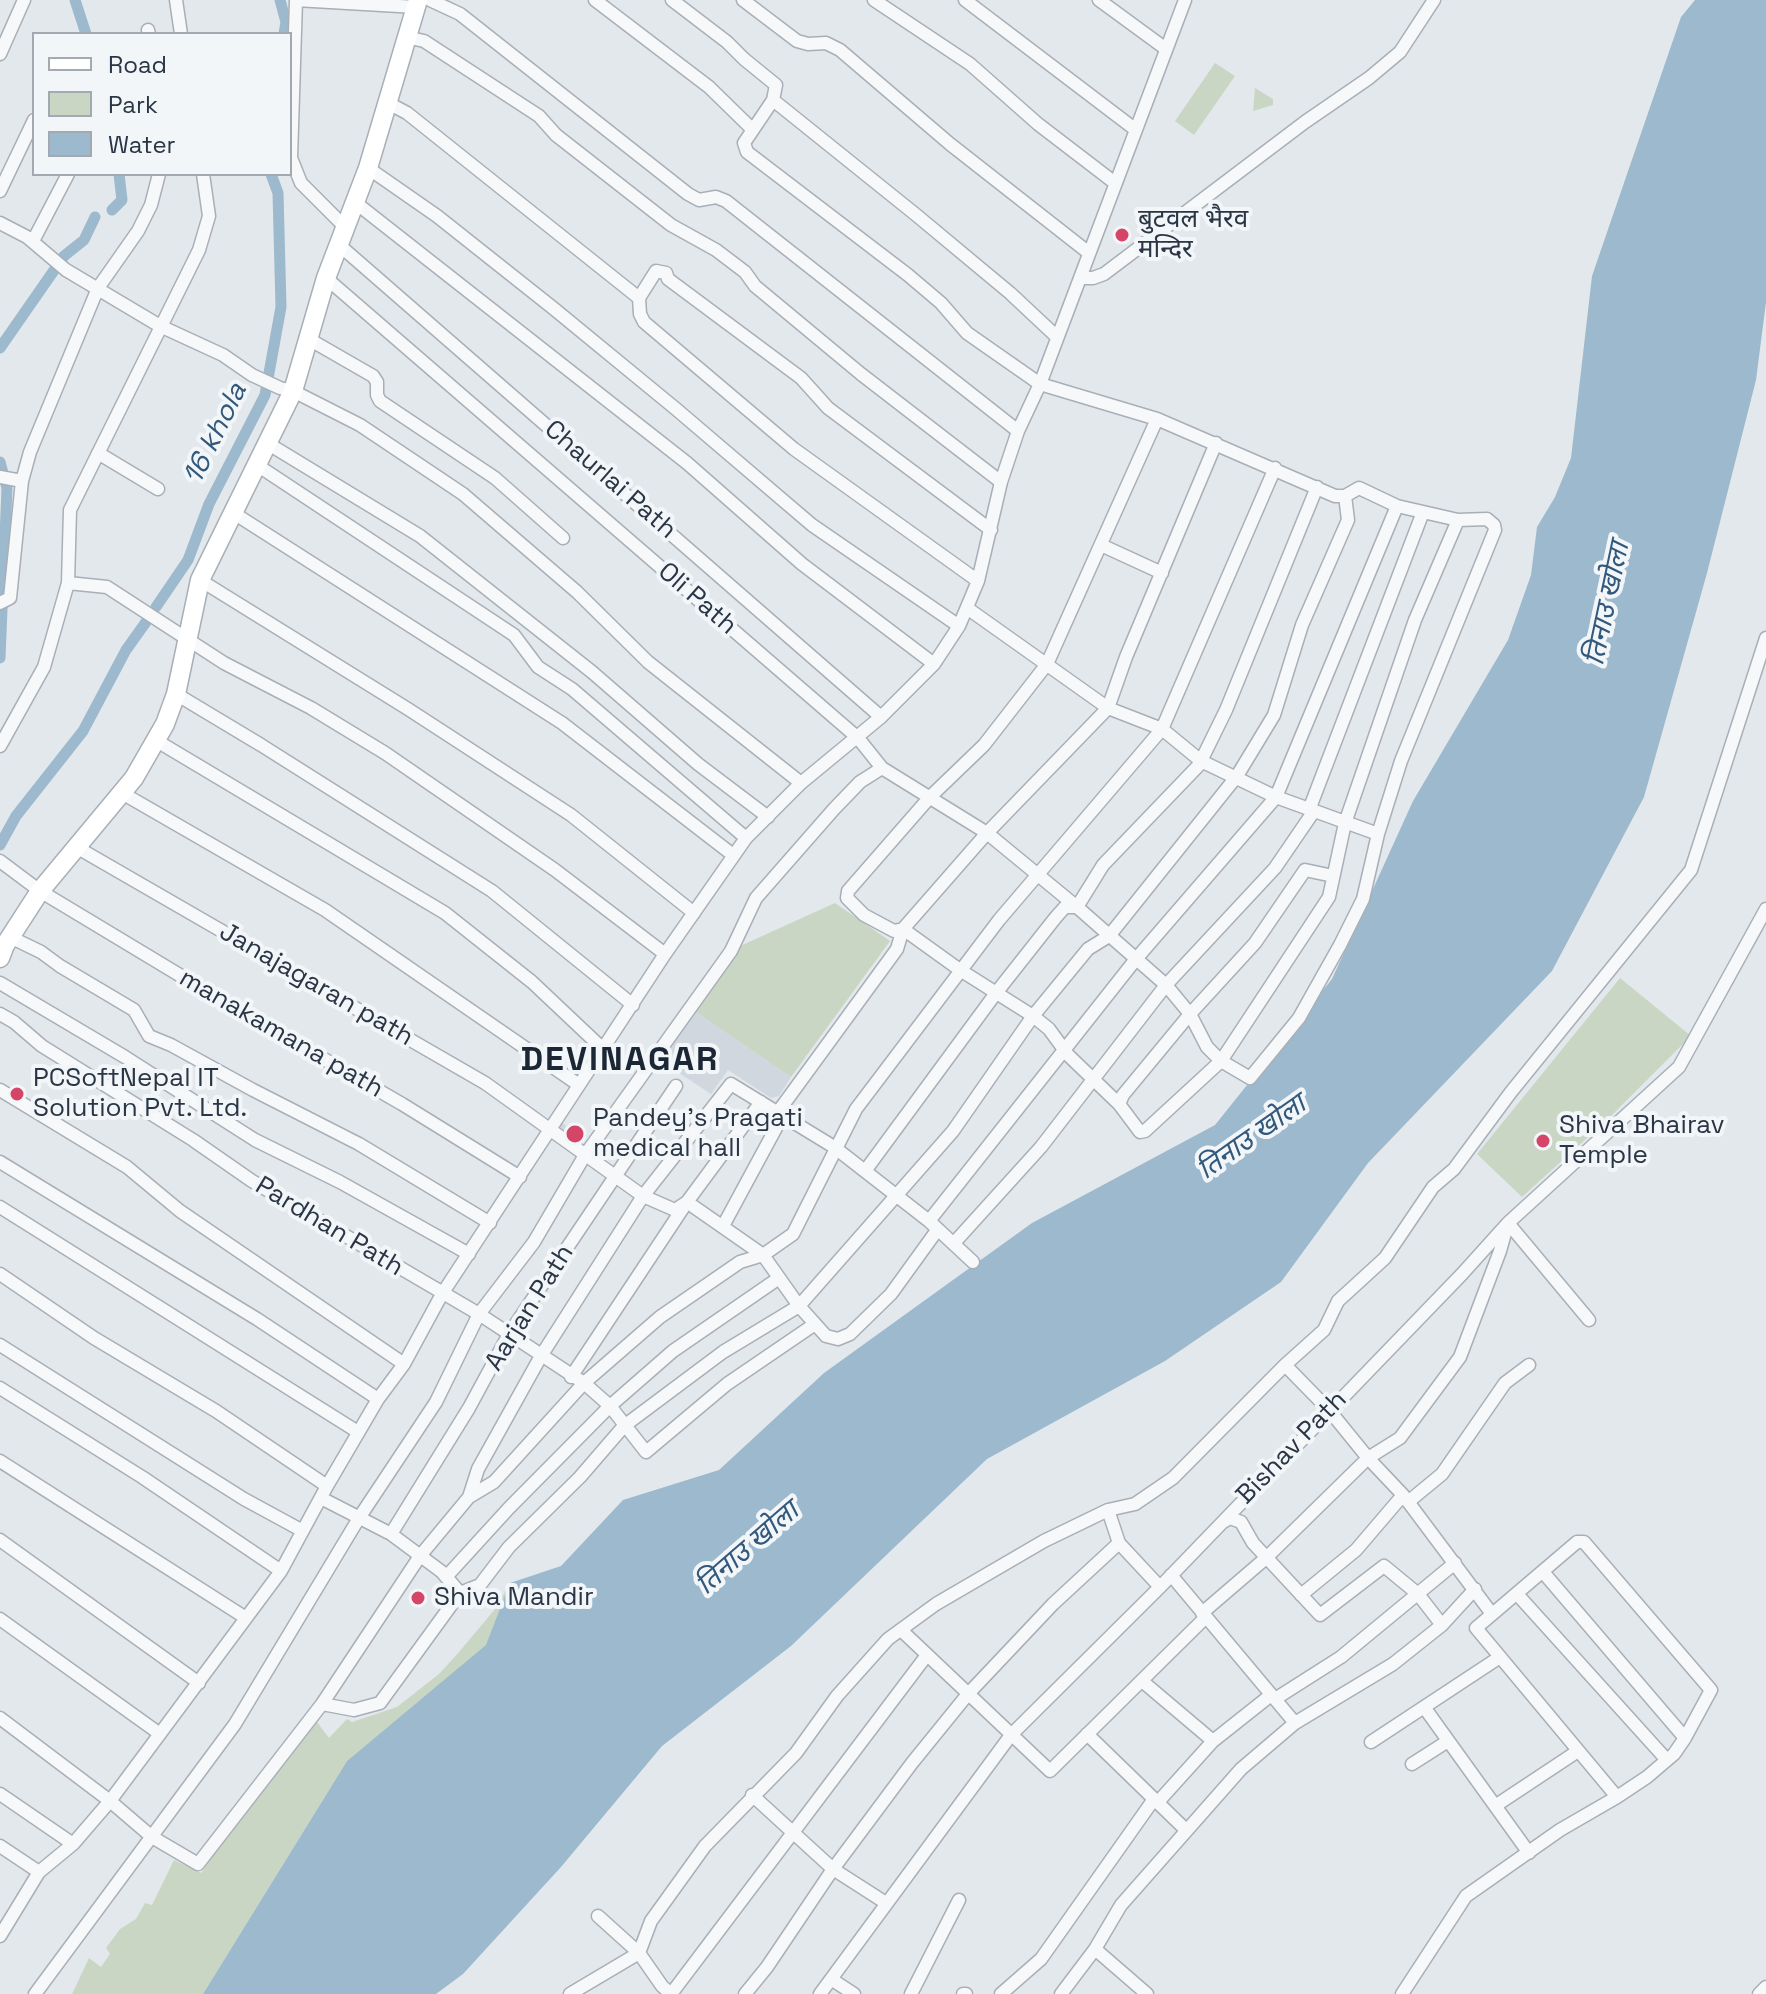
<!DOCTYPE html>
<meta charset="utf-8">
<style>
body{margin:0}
#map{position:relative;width:1766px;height:1994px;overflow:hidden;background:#e3e8ec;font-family:"Space Grotesk",sans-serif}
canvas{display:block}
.legend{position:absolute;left:32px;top:32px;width:260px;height:144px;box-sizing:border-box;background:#f3f6f9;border:2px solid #a3a9b1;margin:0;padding:10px 14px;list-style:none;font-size:24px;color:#2a3645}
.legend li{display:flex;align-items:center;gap:16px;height:40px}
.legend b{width:40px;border:2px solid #a3a9b1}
</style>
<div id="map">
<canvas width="1766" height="1994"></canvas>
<ul class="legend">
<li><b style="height:10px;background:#fff"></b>Road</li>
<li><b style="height:22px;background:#cad6c4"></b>Park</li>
<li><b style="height:22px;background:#9db9cd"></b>Water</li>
</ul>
</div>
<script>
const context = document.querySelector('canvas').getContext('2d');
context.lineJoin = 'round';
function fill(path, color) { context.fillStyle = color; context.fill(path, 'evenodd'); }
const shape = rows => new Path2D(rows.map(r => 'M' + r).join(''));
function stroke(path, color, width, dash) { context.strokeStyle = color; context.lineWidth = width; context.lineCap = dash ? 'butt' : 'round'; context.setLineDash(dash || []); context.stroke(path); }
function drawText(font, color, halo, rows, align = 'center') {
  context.font = font + ' "Space Grotesk","Noto Sans Devanagari",sans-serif'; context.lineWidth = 8; context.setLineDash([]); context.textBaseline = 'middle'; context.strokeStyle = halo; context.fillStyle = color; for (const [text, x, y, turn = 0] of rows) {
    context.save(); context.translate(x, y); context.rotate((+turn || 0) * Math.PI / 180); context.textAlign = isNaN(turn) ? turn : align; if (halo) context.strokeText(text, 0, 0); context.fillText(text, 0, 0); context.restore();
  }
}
fill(shape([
 [692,1009,791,1077,779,1096,771,1098,728,1070,711,1094,658,1059],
 [562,1123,567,1126,569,1124,587,1135,581,1144,557,1133]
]), '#d1d7de');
fill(shape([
 [1215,63,1235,76,1194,135,1175,121],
 [1255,88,1273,99,1273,105,1253,111],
 [835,903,890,941,791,1077,693,1010,738,947],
 [1620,978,1691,1036,1609,1118,1522,1197,1477,1154],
 [510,1583,487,1645,347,1761,203,1994,72,1994,89,1958,101,1967,110,1954,106,1948,120,1929,136,1919,145,1903,152,1905,174,1860,201,1873,267,1779,314,1718,329,1738,347,1719,352,1722,397,1707,439,1674,459,1652,495,1609]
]), '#cad6c4');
fill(shape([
 [1695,0,1766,0,1766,302,1756,380,1707,573,1644,797,1552,971,1368,1163,1281,1282,1165,1361,987,1459,791,1646,662,1746,561,1867,463,1974,436,1994,203,1994,347,1761,486,1645,510,1583,561,1566,623,1500,719,1470,824,1373,1032,1223,1215,1125,1332,979,1413,801,1508,640,1531,575,1537,527,1555,497,1571,458,1592,276,1681,17]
]), '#9db9cd');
stroke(shape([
 [75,0,86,34],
 [280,0,286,22,284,34],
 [112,210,122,200,119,174],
 [0,348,64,256,84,240,95,217],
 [0,462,7,488,0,658],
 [156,607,188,560,209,504,265,395,281,307,278,193,271,174],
 [0,845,16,816,83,731,126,650,146,622]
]), '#9db9cd', 11);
const street = shape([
 [176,0,181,34],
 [296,0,291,158,301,183,345,227],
 [296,0,416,7],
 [430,0,460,14,688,194,699,200,716,197,726,201,1018,431],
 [595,0,709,87,752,129],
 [672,0,727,42,744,59,776,85,773,100,915,214,1010,293,1057,337],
 [743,0,797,41,808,44,826,43,840,50,950,144,1089,253],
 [874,0,970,64,1038,124,1115,183],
 [965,0,1136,130],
 [1099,0,1166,49],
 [148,30,149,34],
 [406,37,424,41,539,116,556,135,671,225,716,250,745,272,755,286,861,374,1001,482],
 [0,54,24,0],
 [388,103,407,113,639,298],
 [368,168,437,216,553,308,676,409,812,525,959,626],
 [0,191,34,120],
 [356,203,687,463,802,564,934,664],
 [0,223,27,237,66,270,160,326,223,355,252,375,280,388,293,391,360,425,463,494,577,592,648,662,801,783],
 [33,241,68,174],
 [338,244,881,717],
 [326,278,858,738,882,768,987,833,1077,907,1166,985,1190,1014,1207,1047,1221,1061,1250,1078,1299,1018,1340,945,1363,899,1378,834,1401,761,1495,530,1494,525,1487,519,1458,520,1397,506,1359,488,1345,496,1335,496,1157,419,1040,384,967,333,941,303,908,275,747,152,744,143,773,100],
 [1080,278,1093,278,1104,274,1305,122,1369,78,1400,52,1434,0],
 [307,338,373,376,377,382,377,395,380,401,495,478,563,538],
 [1157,419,1047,664,984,745,930,797,848,891,847,898,864,915,894,931,903,929,960,970,1033,1016,1049,1029,1068,1055,1119,1104,1140,1132,1145,1131,1221,1061,1329,897,1345,823,1415,620,1458,520],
 [267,443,420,536,592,672,698,764,768,817],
 [98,453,158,489],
 [257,465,514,635,538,667,572,689,746,838],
 [0,477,22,481],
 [232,512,562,723,733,855],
 [1101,545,1162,573],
 [200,580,408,709,571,815,694,913],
 [978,581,794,449,644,322,640,314,639,298,656,271,666,273,668,279,801,378,828,408,991,530],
 [68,583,107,587,224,663,311,708,385,753,555,870,665,954],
 [0,603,10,598,22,481,30,452,98,288,138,231,151,205,159,174],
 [967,608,1108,708,1162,729,1201,761,1276,797,1378,834],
 [176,694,261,745,492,891,633,1005],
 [157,741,445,913,532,982,603,1049],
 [0,746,44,667,68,583,70,510,199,250,209,216,203,174],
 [122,793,325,910,579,1085],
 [1309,810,1423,512],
 [78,848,485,1083,643,1196,675,1210,687,1202,763,1255,799,1306,826,1336,838,1339,850,1334,891,1294,938,1229],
 [0,861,40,891,211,994,402,1104,520,1177],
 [1077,907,1103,865,1199,765,1226,710,1317,487],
 [10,937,41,952,60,966,134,1010,149,1036,171,1045,253,1090,359,1144,490,1223],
 [0,983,125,1057,255,1140,340,1182,469,1254],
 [0,1014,14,1022,42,1046,193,1140,252,1181,479,1314,584,1383,610,1406,646,1452,727,1384,815,1324],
 [0,1090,127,1167,180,1211,404,1364],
 [1119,1104,1123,1095,1190,1014,1255,943,1305,870,1333,876],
 [778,1112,897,949,903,929,987,833,1108,708,1126,657,1216,443],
 [0,1162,257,1319,378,1399],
 [865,1171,996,993,1056,917,1065,907,1077,907],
 [0,1207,358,1432],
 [929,1221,1136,959,1276,797,1397,506],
 [1508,1223,1589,1320],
 [723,1226,783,1115],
 [954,1243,1041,1147,1166,985,1275,868,1314,811],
 [0,1274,94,1338,216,1411,327,1486],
 [0,1345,244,1499,301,1530],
 [1285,1365,1329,1410,1368,1458,1403,1495,1492,1614],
 [571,1377,687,1202,761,1102],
 [0,1388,142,1477,281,1571],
 [0,1461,246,1618],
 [469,1497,494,1482,584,1383,660,1317,740,1262,763,1255,793,1234,856,1109,999,920,1162,729,1275,468],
 [321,1498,391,1534,442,1572,460,1593],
 [1408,1502,1442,1474,1505,1383,1529,1365],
 [1108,1510,1119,1543,1160,1587],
 [1223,1522,1230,1518,1241,1522,1253,1543,1320,1615,1384,1566,1418,1594,1442,1625],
 [391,1534,469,1408,509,1334,676,1086],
 [0,1540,199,1683],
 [1543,1572,1685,1738],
 [1171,1575,1295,1723],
 [446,1577,509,1508,610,1406,673,1351,779,1278],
 [1517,1594,1666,1759],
 [1301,1595,1356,1550,1403,1495],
 [1202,1613,1266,1558,1368,1458,1400,1438,1460,1357,1500,1251,1507,1226],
 [0,1619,160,1734],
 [901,1630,1050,1771,1206,1617],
 [1142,1681,1213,1741],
 [1275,1699,1341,1657,1455,1563],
 [322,1704,354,1710,380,1703,460,1593,480,1585,509,1547,580,1477,624,1426,723,1352,799,1306,953,1131,1033,1016,1088,949,1109,936,1237,776,1274,715,1302,625,1348,520,1345,496],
 [1424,1707,1529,1853],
 [0,1718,110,1801,152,1837,198,1864,322,1704,420,1556,469,1497,478,1469,541,1356,643,1196,731,1084,834,1147,929,1221,973,1262],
 [1087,1734,1186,1830],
 [1371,1742,1500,1657],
 [1412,1764,1448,1741],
 [0,1794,73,1844],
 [752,1795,833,1869,886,1903],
 [1158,1802,1213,1741,1271,1695],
 [1495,1806,1578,1751],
 [0,1846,39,1872],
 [598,1916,639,1953,662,1986,671,1994],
 [0,1936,39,1872,73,1844,110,1801,281,1571,327,1486,378,1399,404,1364,442,1294,665,954,746,838,801,783,881,717,934,664,959,626,978,581,1001,482,1018,431,1040,384,1185,0],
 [1095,1949,1147,1994],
 [831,1979,854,1994],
 [35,1994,235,1724,359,1518,436,1402,479,1314,534,1242,585,1155,731,951,756,898,834,809,860,782,882,768],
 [570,1994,639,1953,651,1921,705,1846,796,1753,837,1696,888,1639,936,1604,1044,1541,1108,1510,1135,1504,1173,1478,1285,1365,1324,1330,1338,1301,1385,1258,1433,1187,1454,1169,1511,1092,1691,870,1766,638],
 [671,1994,927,1655],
 [745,1994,767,1967,833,1869,912,1763,968,1694,1053,1604,1119,1543],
 [820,1994,1011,1735,1160,1587,1462,1274,1508,1223,1679,1067,1766,909],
 [911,1994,959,1900],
 [963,1994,966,1994],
 [1001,1994,1041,1959,1154,1799],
 [1061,1994,1095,1949,1121,1905,1241,1769,1295,1723,1393,1664,1442,1625,1475,1589],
 [1402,1994,1466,1896,1560,1830,1617,1797,1647,1777,1674,1754,1685,1738,1711,1690,1584,1542,1577,1542,1476,1628,1617,1797],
 [1759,1994,1766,1987]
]);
const secondary = shape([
 [0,958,5,945,40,891,134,778,165,724,176,694,200,580,293,391,326,278,368,168,418,0]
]);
stroke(street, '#a8afb7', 15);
stroke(secondary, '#a8afb7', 21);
stroke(street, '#f7f8fa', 12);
stroke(secondary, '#fff', 18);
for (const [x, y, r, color] of [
 [1122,235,8,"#d54567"],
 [17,1094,8,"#d54567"],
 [575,1134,10,"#d54567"],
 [1543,1141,8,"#d54567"],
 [418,1598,8,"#d54567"]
]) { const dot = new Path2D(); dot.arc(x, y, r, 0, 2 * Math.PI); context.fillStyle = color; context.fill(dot); stroke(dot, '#f3f6f9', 3); }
drawText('26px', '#2a3645', '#f3f6f9', [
 ["बुटवल भैरव",1138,220],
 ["मन्दिर",1138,250],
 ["PCSoftNepal IT",33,1079],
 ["Solution Pvt. Ltd.",33,1109],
 ["Pandey's Pragati",593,1119],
 ["medical hall",593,1149],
 ["Shiva Bhairav",1559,1126],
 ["Temple",1559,1156],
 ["Shiva Mandir",434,1598]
], 'left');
drawText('26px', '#2a3645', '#f3f6f9', [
 ["Chaurlai Path",610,480,41],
 ["Oli Path",697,599,41],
 ["Janajagaran path",316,985,30],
 ["manakamana path",281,1034,30],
 ["Pardhan Path",329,1227,31],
 ["Aarjan Path",530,1308,-58],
 ["Bishav Path",1292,1448,-46]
]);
drawText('italic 28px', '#32597c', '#f3f6f9', [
 ["16 khola",216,434,-64],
 ["तिनाउ खोला",1608,604,-78],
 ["तिनाउ खोला",1252,1138,-35],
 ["तिनाउ खोला",748,1549,-41]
]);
context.letterSpacing = '2px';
drawText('bold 34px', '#1c2736', '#f3f6f9', [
 ["DEVINAGAR",620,1061]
]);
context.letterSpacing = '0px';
</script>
